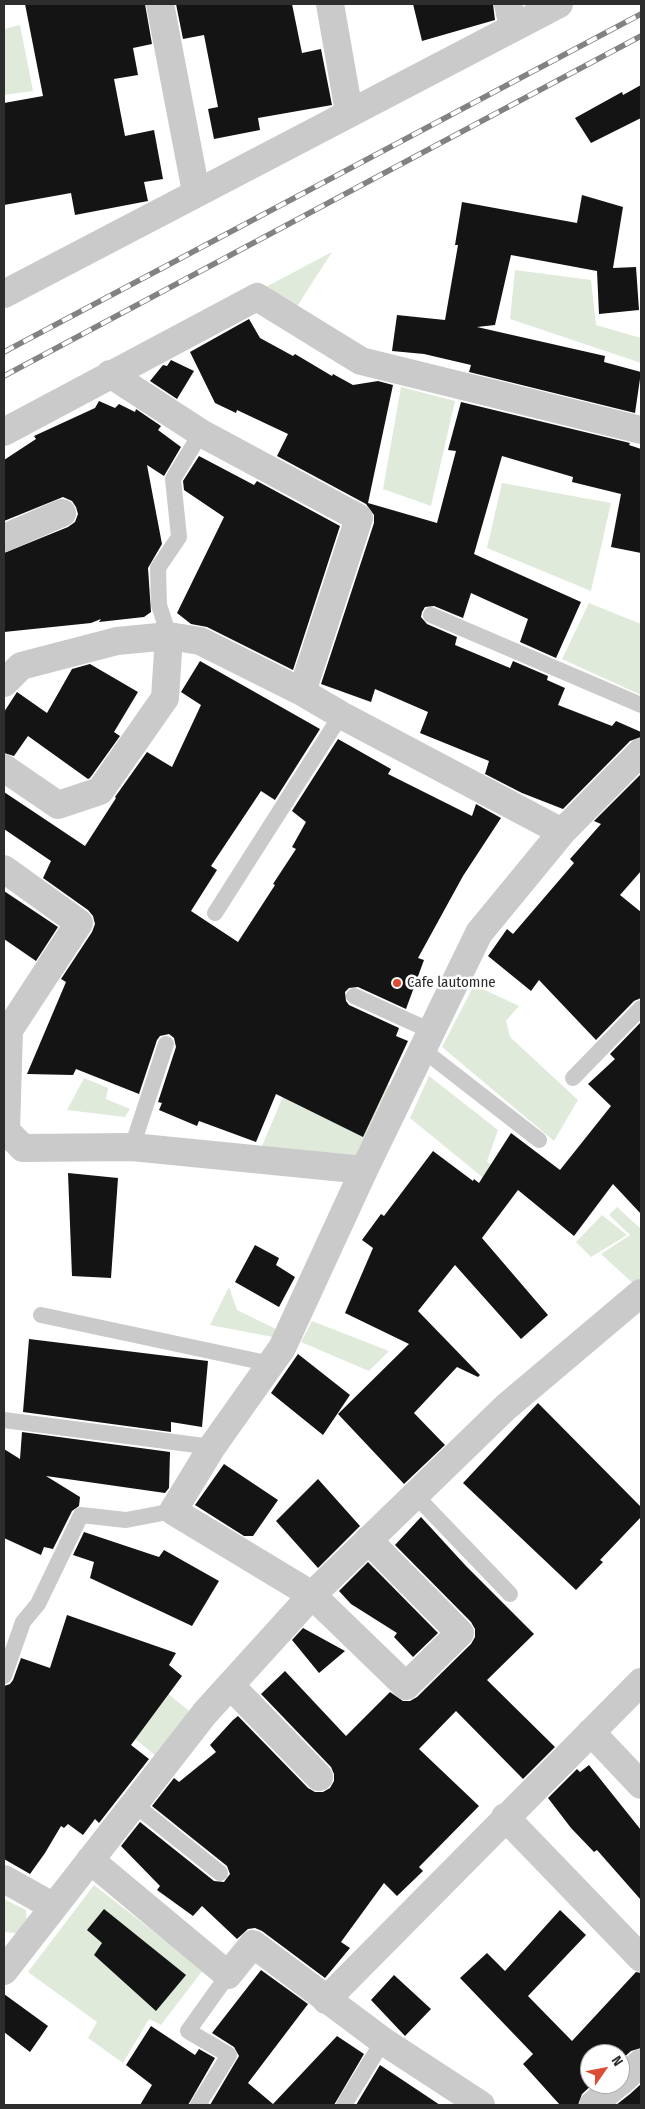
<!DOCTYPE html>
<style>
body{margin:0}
#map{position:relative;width:645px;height:2109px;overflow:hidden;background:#fff;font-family:"Fira Sans Condensed",sans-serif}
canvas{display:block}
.frame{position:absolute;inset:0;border:5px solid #2d2d2d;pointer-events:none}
.north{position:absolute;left:580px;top:2044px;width:50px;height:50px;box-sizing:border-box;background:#fff;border:1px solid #ababab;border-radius:50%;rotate:57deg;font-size:14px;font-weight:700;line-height:20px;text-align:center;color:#2d2d2d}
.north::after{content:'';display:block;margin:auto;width:18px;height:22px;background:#db4c37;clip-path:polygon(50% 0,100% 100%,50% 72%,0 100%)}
</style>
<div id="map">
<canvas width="645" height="2109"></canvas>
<div class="frame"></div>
<div class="north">N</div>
</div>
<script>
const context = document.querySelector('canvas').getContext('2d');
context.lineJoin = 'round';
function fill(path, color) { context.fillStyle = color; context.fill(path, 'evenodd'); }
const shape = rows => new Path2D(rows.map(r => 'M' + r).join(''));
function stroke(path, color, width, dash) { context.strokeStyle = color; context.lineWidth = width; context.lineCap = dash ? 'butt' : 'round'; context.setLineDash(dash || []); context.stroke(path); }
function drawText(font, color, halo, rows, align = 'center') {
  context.font = font + ' "Fira Sans Condensed",sans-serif'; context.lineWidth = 5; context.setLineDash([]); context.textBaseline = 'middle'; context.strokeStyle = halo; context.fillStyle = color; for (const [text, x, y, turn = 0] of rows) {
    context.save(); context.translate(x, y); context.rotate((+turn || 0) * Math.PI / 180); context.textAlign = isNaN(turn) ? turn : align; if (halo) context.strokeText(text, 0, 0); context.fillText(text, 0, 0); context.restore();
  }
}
fill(shape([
 [20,25,33,91,4,95,4,29],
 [332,252,294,311,262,289],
 [515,270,591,280,596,325,641,338,641,363,510,319],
 [401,387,455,401,431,506,383,489],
 [502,483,611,503,591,591,487,548],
 [589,603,641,624,641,695,562,659],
 [474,985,519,1006,506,1021,510,1037,578,1100,554,1141,442,1047],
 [303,1049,393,1087,360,1163,262,1146],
 [429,1076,498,1130,487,1161,513,1188,508,1198,410,1118],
 [84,1078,108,1088,106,1099,130,1109,125,1117,67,1110],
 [617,1207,641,1229,641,1283,637,1287,601,1254,630,1235,609,1215],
 [602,1215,627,1235,591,1257,576,1242],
 [229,1287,237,1310,276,1329,273,1337,210,1325],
 [312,1321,389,1351,369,1371,301,1342],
 [112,1648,193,1714,156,1756,84,1697],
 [94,1885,203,1970,161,2025,149,2019,123,2063,88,2038,97,2022,28,1972],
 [4,1899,26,1910,27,1923,24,1934,4,1932]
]), '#e0eadb');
fill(shape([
 [25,4,145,4,152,44,133,48,138,75,114,79,125,136,154,130,163,179,144,182,148,201,75,215,71,193,4,205,4,103,43,96],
 [176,4,292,4,302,53,321,49,332,105,258,118,260,130,214,139,208,109,218,107,204,35,183,39],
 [413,4,493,4,495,20,422,41],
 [641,85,641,118,591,143,575,118,622,92,623,95],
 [582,195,623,207,613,268,636,267,639,310,599,314,597,271,511,255,495,325,477,327,605,356,604,362,641,372,635,413,469,372,471,365,424,354,392,351,397,315,445,320,458,245,455,245,462,202,577,223],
 [249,319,260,338,293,356,295,354,332,376,333,374,353,385,378,381,393,385,368,503,437,523,456,451,448,450,461,402,630,443,629,445,641,449,641,553,611,547,621,494,572,482,573,477,502,456,474,554,581,602,556,658,520,642,528,619,471,593,463,618,434,606,425,607,422,612,421,617,427,624,457,637,455,645,510,668,513,661,548,676,547,680,565,688,558,705,612,726,616,721,641,732,641,737,630,741,563,809,522,793,485,774,489,761,420,733,428,712,375,689,371,702,321,684,374,523,374,515,366,504,277,456,288,434,237,410,236,413,215,403,190,352],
 [171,360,194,371,177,399,150,381,163,365,167,366],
 [99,401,115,408,119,404,135,412,136,409,161,426,158,430,181,447,164,476,147,465,162,544,148,568,151,612,144,617,99,622,101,619,91,623,4,632,4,553,68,527,75,522,78,514,76,507,72,501,63,497,4,521,4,460,36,439,34,436,95,408],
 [199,456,254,485,257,481,340,526,293,670,207,627,191,624,177,613,224,517,184,490,183,481],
 [200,661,320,729,275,800,261,791,211,866,217,870,191,911,238,942,275,885,273,884,296,849,292,847,306,822,292,811,338,739,391,769,388,774,472,816,476,804,501,818,463,876,418,958,424,960,406,1009,358,987,349,988,345,992,346,1001,349,1005,399,1028,396,1036,408,1041,363,1137,276,1094,256,1142,199,1121,197,1126,159,1110,162,1103,158,1102,176,1047,174,1038,169,1034,160,1036,157,1040,139,1094,76,1069,73,1075,27,1074,66,982,61,979,92,932,95,924,93,916,88,910,43,878,51,861,4,829,4,792,85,846,116,798,115,797,147,752,172,767,201,705,181,692],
 [90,664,138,692,114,732,120,736,90,778,88,779,28,736,14,756,4,753,4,712,17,692,47,713,72,669],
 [641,774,641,871,620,895,641,912,641,998,634,1001,596,1040,539,980,531,991,488,956,507,929,513,934,574,863,570,859,601,824,594,821],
 [4,891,58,927,36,961,4,939],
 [641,1022,641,1214,613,1184,574,1236,518,1190,482,1238,548,1315,521,1339,455,1265,418,1311,480,1375,478,1377,457,1367,414,1413,445,1445,404,1484,338,1414,409,1344,345,1313,373,1248,362,1240,381,1214,384,1216,433,1151,473,1181,474,1179,479,1183,511,1133,560,1170,611,1106,588,1084,615,1059,610,1054],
 [68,1173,118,1178,111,1278,72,1276],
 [255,1245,279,1258,276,1265,295,1277,279,1307,235,1282],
 [29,1339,208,1361,202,1427,171,1422,171,1432,23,1412],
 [298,1354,350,1395,323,1435,271,1393],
 [538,1403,641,1507,641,1517,600,1560,603,1562,576,1590,463,1483],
 [22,1432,170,1452,169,1488,165,1493,46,1476,80,1497,79,1506,72,1511,53,1549,44,1547,41,1555,4,1538,4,1449,20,1459],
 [224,1464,278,1500,253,1536,244,1536,195,1505],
 [318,1479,360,1526,318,1568,276,1521],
 [421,1517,466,1566,534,1634,487,1680,555,1747,523,1779,456,1711,419,1749,479,1806,419,1867,423,1871,397,1896,384,1883,341,1942,350,1948,325,1978,262,1931,255,1928,248,1929,237,1939,202,1906,193,1916,157,1890,160,1886,121,1846,140,1822,214,1881,224,1882,230,1874,227,1866,152,1806,174,1778,179,1782,216,1752,210,1745,233,1720,238,1716,308,1788,315,1792,323,1792,330,1788,334,1781,334,1774,331,1767,261,1694,285,1671,346,1736,390,1692,403,1701,410,1701,417,1697,471,1644,475,1637,475,1629,471,1622,395,1545],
 [84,1532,159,1557,164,1550,219,1581,192,1626,90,1578,94,1562,73,1555],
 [368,1562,438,1633,413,1657,394,1637,397,1633,351,1604,339,1591],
 [67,1615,176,1653,169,1665,182,1676,131,1745,149,1759,99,1823,95,1819,83,1835,68,1824,64,1828,61,1826,45,1853,30,1874,4,1859,4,1686,10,1684,13,1680,21,1658,50,1668],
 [303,1628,345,1651,319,1673,292,1640],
 [589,1765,641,1830,641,1900,597,1850,594,1852,571,1828,548,1798,577,1769,580,1772],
 [104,1909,186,1975,156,2011,94,1955,102,1943,87,1930],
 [560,1910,586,1935,528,1996,572,2041,636,1972,641,1973,641,2048,631,2051,620,2061,620,2054,590,2054,590,2084,593,2084,582,2094,578,2105,560,2105,523,2064,533,2054,460,1978,487,1953,505,1971],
 [261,1970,308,2004,248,2083,273,2104,337,2036,364,2054,334,2105,210,2105,239,2056,234,2047,212,2033],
 [394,1975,431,2009,405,2036,371,2000],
 [4,1994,48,2026,30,2052,4,2032],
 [151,2026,195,2055,199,2049,215,2058,188,2105,140,2105,152,2085,126,2065],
 [380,2065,440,2105,356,2105],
 [641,2084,641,2105,616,2105,630,2094]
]), '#141414');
stroke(shape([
 [431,615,641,705],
 [169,636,159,605,158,568,179,537,173,479,201,433],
 [215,913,341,715],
 [354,996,431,1031],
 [422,1049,539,1140],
 [573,1078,641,1008],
 [132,1147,166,1044],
 [41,1315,271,1364],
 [4,1420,212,1447],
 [415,1495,510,1594],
 [4,1676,23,1622,38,1604,81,1515,126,1520,173,1511],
 [134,1804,220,1873],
 [198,2105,229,2055,188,2031,228,1975],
 [344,2105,383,2041]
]), '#cacaca', 16);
stroke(shape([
 [160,4,196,192],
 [330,4,349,112],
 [508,4,513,27],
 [4,294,559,4],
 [110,374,201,433,359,518,302,692],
 [4,432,257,297,361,361,641,430],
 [4,538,62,513],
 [4,683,21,666,117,641,169,636],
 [4,768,58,805,100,791,165,698,169,636,200,641,302,692,341,715,562,832],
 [4,869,79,923,9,1030,6,1131,23,1148,132,1147,364,1170],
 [368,1540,460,1633,406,1686,312,1595,173,1511,212,1447,282,1348,364,1170,479,933,562,832,641,752],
 [230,1685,319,1777],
 [591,1732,641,1785],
 [505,1817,641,1958],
 [90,1860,228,1975,253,1944,383,2041,481,2105],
 [4,1879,54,1907],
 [4,1971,205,1713,312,1595,506,1407,641,1293],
 [326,2000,641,1682],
 [620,2082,641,2063],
 [593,2105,617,2084]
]), '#cacaca', 28);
const rail = shape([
 [4,352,641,14],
 [4,376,641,36]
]);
stroke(rail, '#828282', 5.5);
stroke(rail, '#fff', 4, [11]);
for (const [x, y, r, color] of [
 [397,983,5,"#db4c37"]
]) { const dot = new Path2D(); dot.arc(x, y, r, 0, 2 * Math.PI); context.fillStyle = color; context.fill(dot); stroke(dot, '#fff', 2); }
drawText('15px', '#2d2d2d', '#fff', [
 ["Cafe lautomne",407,983]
], 'left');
</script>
